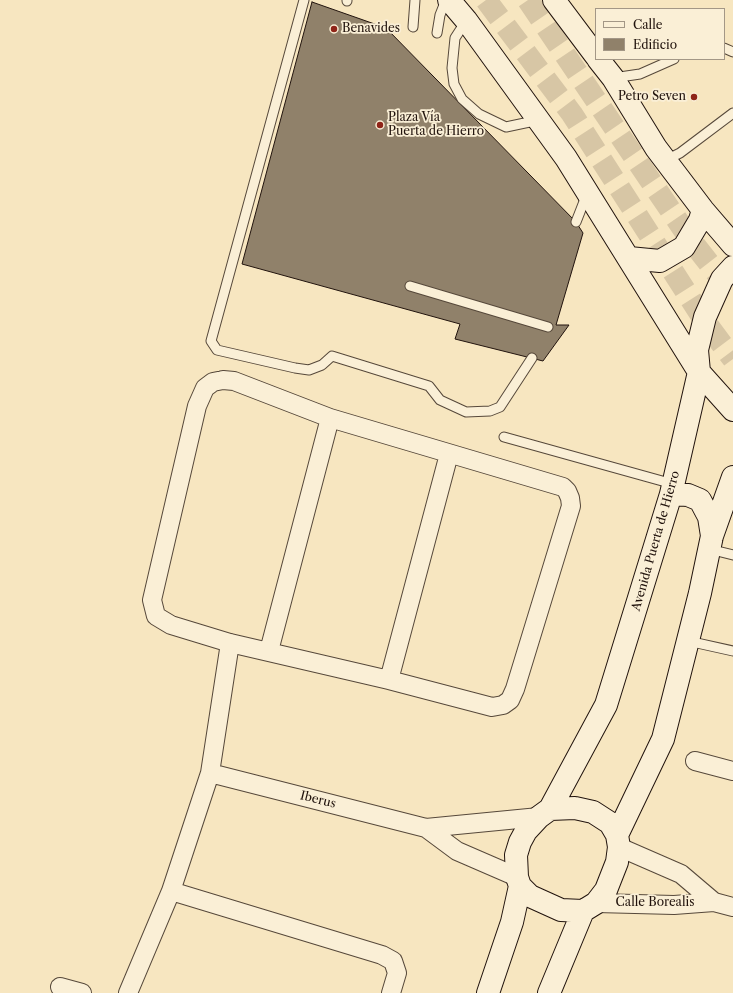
<!DOCTYPE html>
<meta charset="utf-8">
<style>
body{margin:0}
#map{position:relative;width:733px;height:993px;overflow:hidden;background:#f7e6c0;font-family:"Libre Caslon Text",serif}
canvas{display:block}
.legend{position:absolute;left:595px;top:8px;width:130px;height:52px;box-sizing:border-box;background:#faefd6;border:1px solid #a39786;margin:0;padding:5px 7px;list-style:none;font-size:12px;color:#21130d}
.legend li{display:flex;align-items:center;gap:8px;height:20px}
.legend b{width:20px;border:1px solid #a39786}
</style>
<div id="map">
<canvas width="733" height="993"></canvas>
<ul class="legend">
<li><b style="height:5px;background:#faefd6"></b>Calle</li>
<li><b style="height:11px;background:#90816a"></b>Edificio</li>
</ul>
</div>
<script>
const context = document.querySelector('canvas').getContext('2d');
context.lineJoin = 'round';
function fill(path, color) { context.fillStyle = color; context.fill(path, 'evenodd'); }
const shape = rows => new Path2D(rows.map(r => 'M' + r).join(''));
function stroke(path, color, width, dash) { context.strokeStyle = color; context.lineWidth = width; context.lineCap = dash ? 'butt' : 'round'; context.setLineDash(dash || []); context.stroke(path); }
function drawText(font, color, halo, rows, align = 'center') {
  context.font = font + ' "Libre Caslon Text",serif'; context.lineWidth = 3.5; context.setLineDash([]); context.textBaseline = 'middle'; context.strokeStyle = halo; context.fillStyle = color; for (const [text, x, y, turn = 0] of rows) {
    context.save(); context.translate(x, y); context.rotate((+turn || 0) * Math.PI / 180); context.textAlign = isNaN(turn) ? turn : align; if (halo) context.strokeText(text, 0, 0); context.fillText(text, 0, 0); context.restore();
  }
}
const building = shape([
 [312,2,386,28,576,222,583,233,556,325,569,325,543,361,455,339,460,324,242,264,312,2]
]);
fill(building, '#90816a');
stroke(building, '#21130d', 1);
stroke(shape([
 [486,0,572,114,706,323,733,359],
 [528,0,690,239,733,294]
]), '#d7c6a5', 22, [22, 11]);
const lane = shape([
 [304,0,211,341,217,350,295,368,309,370,322,365,332,356,429,386,440,400,466,412,490,411,500,407,532,358],
 [347,1,347,0],
 [466,21,455,38,452,68,454,84,462,99,479,114,506,127,539,120],
 [413,27,415,0],
 [437,33,440,15,446,0],
 [724,48,733,52],
 [613,78,640,74,674,59],
 [666,160,680,153,733,113],
 [576,222,587,194],
 [410,286,548,327],
 [504,437,673,484],
 [709,549,733,555],
 [688,641,733,651]
]);
const street = shape([
 [223,380,234,381,330,418,563,487,567,491,570,498,571,506,515,689,510,700,503,705,492,707,389,680,230,643,171,625,156,616,152,600,197,406,205,388,213,382,223,380],
 [269,651,330,418],
 [389,680,449,454],
 [695,761,733,771],
 [210,773,426,828,539,817],
 [426,828,457,851,517,877],
 [619,847,681,874,714,902],
 [171,891,382,955,393,961,397,973,391,993],
 [596,903,674,905,714,902,733,907],
 [60,987,82,993],
 [128,993,171,891,210,773,230,643]
]);
const secondary = shape([
 [449,0,466,20,566,158,699,372,733,410],
 [554,0,596,56],
 [598,59,613,78,656,148,703,210,733,245],
 [629,258,660,261,684,247,700,220,703,210],
 [671,494,688,495,700,500,709,517,712,536],
 [575,808,593,812,610,823,617,835,619,847,617,862,606,890,596,903,583,911,561,910,530,896,520,886,517,877,516,855,520,842,526,831,539,817,550,809,575,808],
 [550,809,606,705,671,494,699,372,697,350,705,317,722,279,733,267],
 [617,835,663,739,700,593,712,536,733,477],
 [488,993,512,922,520,886],
 [549,993,583,911]
]);
stroke(lane, '#56483a', 11);
stroke(street, '#56483a', 20);
stroke(secondary, '#21130d', 24);
stroke(lane, '#faefd6', 9);
stroke(street, '#faefd6', 18);
stroke(secondary, '#faefd6', 22);
for (const [x, y, r, color] of [
 [334,29,4,"#8f2418"],
 [694,97,4,"#8f2418"],
 [380,125,4,"#8f2418"]
]) { const dot = new Path2D(); dot.arc(x, y, r, 0, 2 * Math.PI); context.fillStyle = color; context.fill(dot); stroke(dot, '#faefd6', 1.5); }
drawText('12px', '#21130d', '#faefd6', [
 ["Benavides",342,29],
 ["Petro Seven",686,97,"right"],
 ["Plaza Vía",388,118],
 ["Puerta de Hierro",388,132]
], 'left');
drawText('12px', '#21130d', '#faefd6', [
 ["Avenida Puerta de Hierro",656,541,-74],
 ["Iberus",318,800,14],
 ["Calle Borealis",655,903]
]);
</script>
